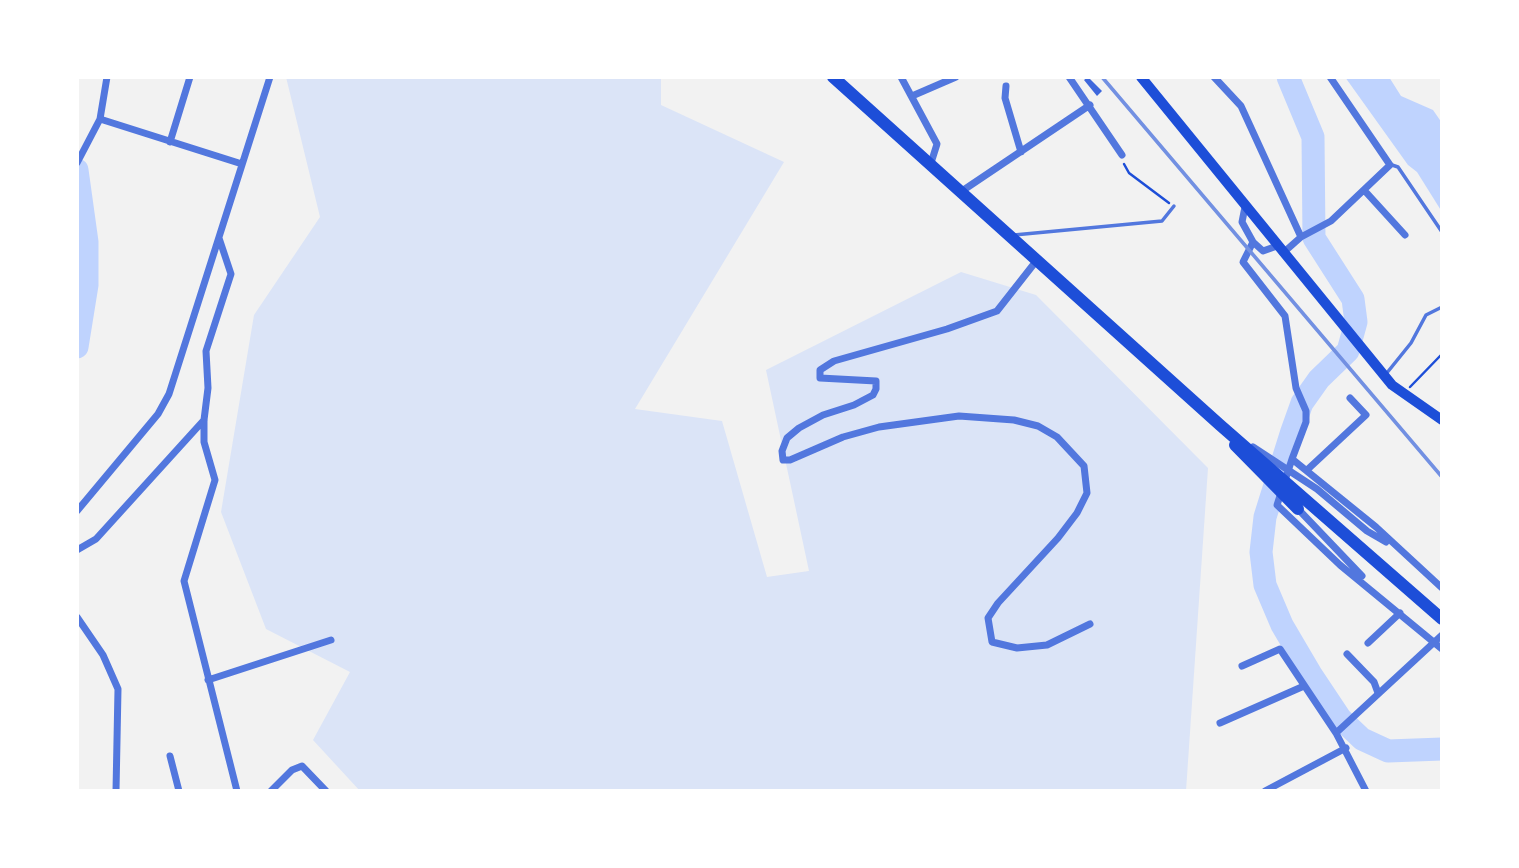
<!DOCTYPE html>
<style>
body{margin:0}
#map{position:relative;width:1519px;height:868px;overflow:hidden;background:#f2f2f2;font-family:Roboto,sans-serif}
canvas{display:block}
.frame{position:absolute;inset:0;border:79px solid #fff;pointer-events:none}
</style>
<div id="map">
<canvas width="1519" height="868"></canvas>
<div class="frame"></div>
</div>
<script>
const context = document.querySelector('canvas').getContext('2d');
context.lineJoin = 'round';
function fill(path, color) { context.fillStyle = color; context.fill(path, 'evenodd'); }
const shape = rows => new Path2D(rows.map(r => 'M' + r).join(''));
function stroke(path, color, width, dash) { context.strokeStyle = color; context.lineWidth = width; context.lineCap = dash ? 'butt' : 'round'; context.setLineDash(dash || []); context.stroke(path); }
fill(shape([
 [286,77,661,77,661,105,784,162,635,409,722,421,767,577,809,571,766,370,961,272,1036,295,1208,468,1186,791,360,791,313,740,350,672,266,629,221,512,254,315,320,217]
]), '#dbe4f7');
fill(shape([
 [1345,77,1389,77,1401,96,1433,110,1442,123,1442,212,1417,172,1408,165]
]), '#bfd3fe');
stroke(shape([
 [1288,77,1313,137,1314,238,1353,299,1356,322,1348,351,1319,379,1302,403,1292,431,1265,517,1261,552,1265,585,1282,625,1312,676,1340,718,1362,739,1388,751,1442,749],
 [77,170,87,242,87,285,77,347]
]), '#bfd3fe', 23);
fill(shape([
 [1088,77,1102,91,1097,96,1084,80]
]), '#3d67dc');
stroke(shape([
 [1124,164,1129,173,1169,203],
 [1410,387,1442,354]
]), '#1d4ed8', 2.5);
stroke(shape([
 [1392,165,1398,167,1442,232],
 [1014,235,1162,221,1174,206],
 [1386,374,1411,343,1426,315,1442,307]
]), '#5277de', 3.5);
stroke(shape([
 [901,77,937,144,931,163],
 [1069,77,1122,155],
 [1214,77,1241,106,1301,237],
 [1006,86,1005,98,1021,152],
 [912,96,956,77],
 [100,119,242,164],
 [170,142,190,77],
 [77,163,100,119,107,77],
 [1364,190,1405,235],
 [962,191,1090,105],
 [1245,207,1242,222,1253,242,1263,251,1277,246],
 [219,238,231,274,206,351,208,388,204,420,204,442,215,480,184,581,237,791],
 [1253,242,1243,262,1285,316,1296,388,1306,411,1306,422,1292,459,1376,527,1442,588],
 [1283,253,1301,237,1331,221,1390,165,1330,77],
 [1037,260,997,311,947,329,834,361,820,370,820,378,876,381,876,389,873,395,854,405,823,415,799,428,787,438,782,451,783,460,790,460,843,437,879,427,959,416,1014,420,1038,426,1057,437,1084,466,1087,493,1077,513,1058,538,998,603,988,618,992,642,1017,648,1047,645,1090,624],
 [1253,447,1317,489,1367,531,1386,542],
 [1292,459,1277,505,1340,565,1442,649],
 [1307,470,1366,415,1350,398],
 [1298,509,1362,576],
 [77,511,158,414,169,394,270,77],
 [77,550,96,539,204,420],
 [77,617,103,655,118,689,116,791],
 [1368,643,1400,613],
 [1347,654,1374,682,1378,693],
 [1242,666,1280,649,1336,733],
 [208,680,331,640],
 [1220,723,1304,686],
 [170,756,179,791],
 [271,791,292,770,302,766,326,791],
 [1265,791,1346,748],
 [1366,791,1336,733,1442,635]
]), '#5277de', 7);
stroke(shape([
 [1141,77,1392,385,1442,420]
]), '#1d4ed8', 10);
stroke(shape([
 [833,77,1220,425,1442,619],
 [1235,445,1298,509]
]), '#1d4ed8', 12);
stroke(shape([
 [1102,77,1442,477]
]), '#7290e2', 3.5);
</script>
